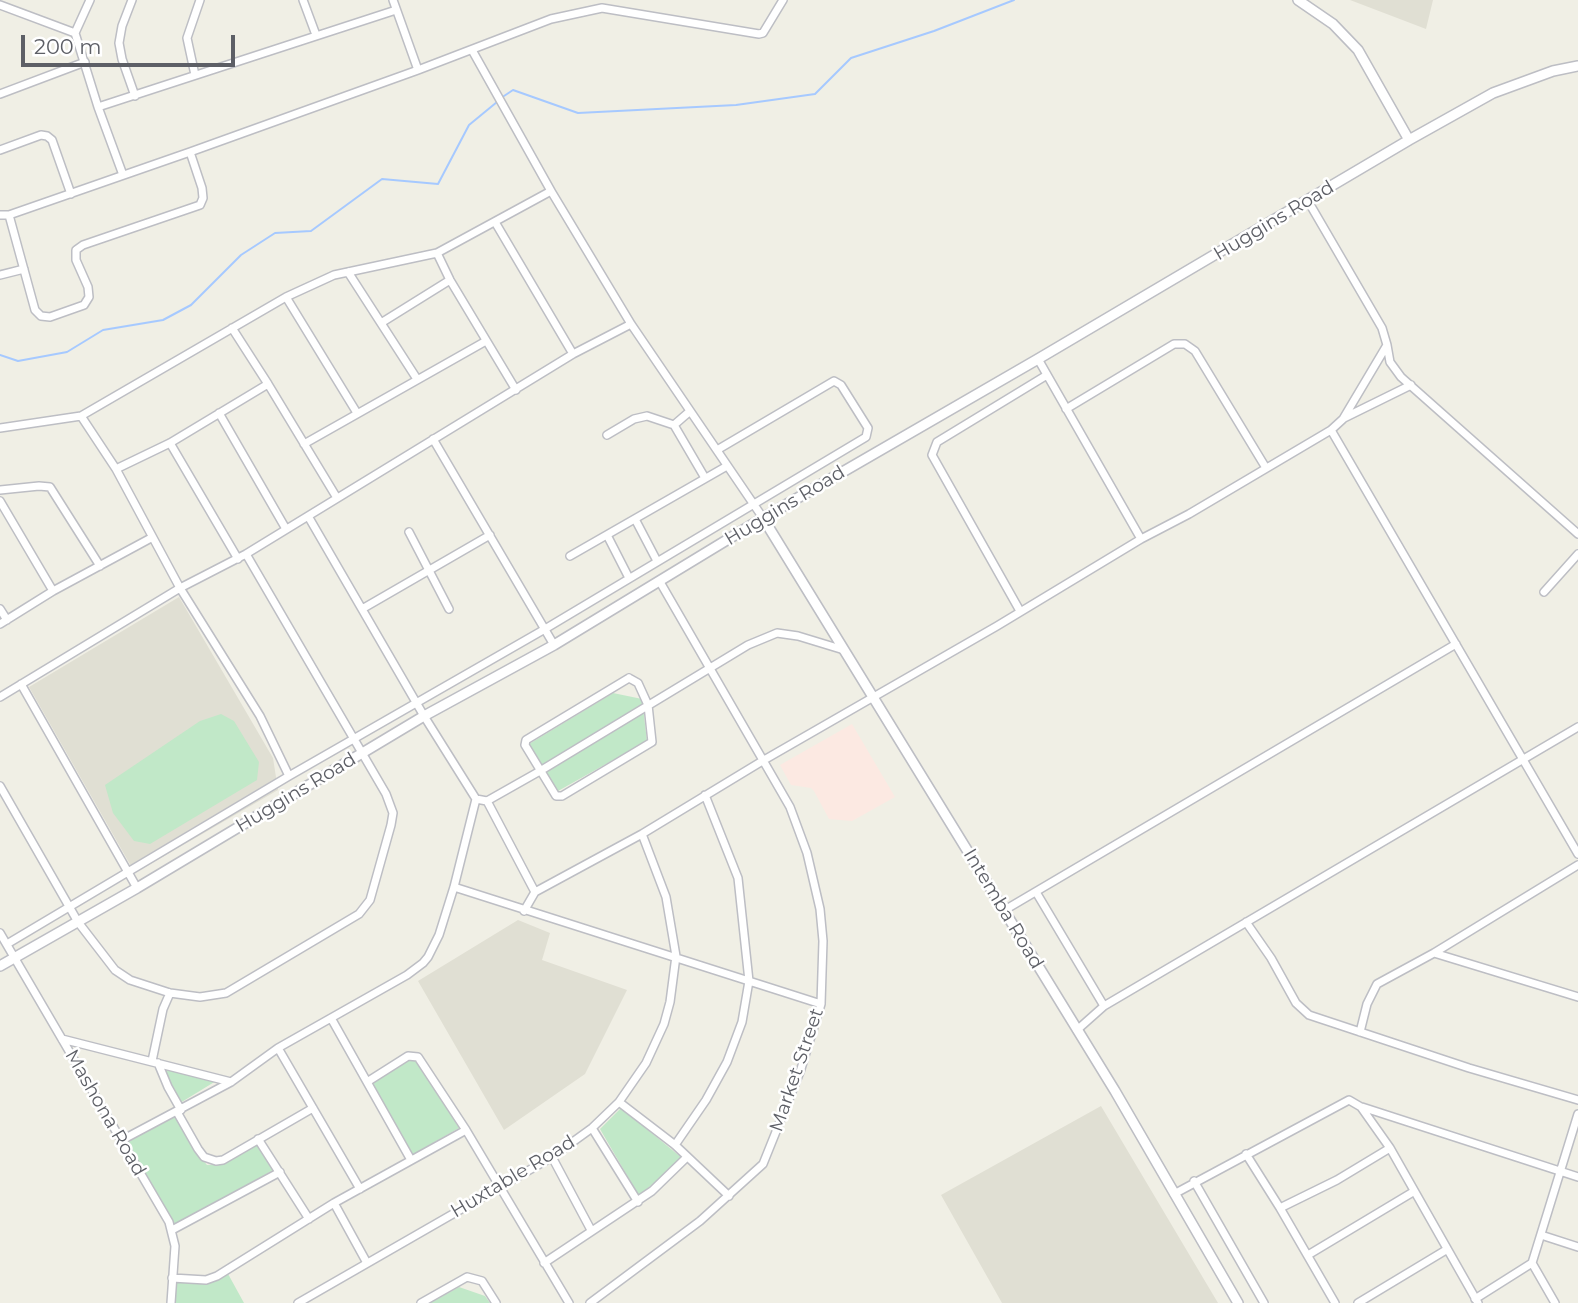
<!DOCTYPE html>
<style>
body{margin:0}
#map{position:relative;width:1578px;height:1303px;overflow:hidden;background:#f0efe5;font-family:Montserrat,sans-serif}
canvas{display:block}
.scale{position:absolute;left:21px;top:35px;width:214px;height:32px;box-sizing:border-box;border:4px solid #5d5f66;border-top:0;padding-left:9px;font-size:21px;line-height:24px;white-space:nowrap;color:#5d5f66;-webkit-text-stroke:5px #fff;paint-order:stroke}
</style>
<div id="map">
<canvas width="1578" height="1303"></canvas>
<div class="scale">200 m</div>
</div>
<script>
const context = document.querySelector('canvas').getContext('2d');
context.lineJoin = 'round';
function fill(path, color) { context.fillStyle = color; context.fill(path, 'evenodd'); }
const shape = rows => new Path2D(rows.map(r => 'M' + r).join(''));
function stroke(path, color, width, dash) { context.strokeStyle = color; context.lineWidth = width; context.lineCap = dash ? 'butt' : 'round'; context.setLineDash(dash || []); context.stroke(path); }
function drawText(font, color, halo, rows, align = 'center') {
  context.font = font + ' Montserrat,sans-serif'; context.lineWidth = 5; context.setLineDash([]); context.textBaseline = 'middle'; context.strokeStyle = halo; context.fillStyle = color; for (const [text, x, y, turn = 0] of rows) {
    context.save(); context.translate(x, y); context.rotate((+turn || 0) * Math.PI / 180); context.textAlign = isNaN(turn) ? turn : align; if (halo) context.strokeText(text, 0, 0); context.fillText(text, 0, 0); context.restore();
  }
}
fill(shape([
 [1350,0,1433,0,1426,29],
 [179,597,273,758,278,790,135,873,29,687],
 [518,920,550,933,542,960,627,990,585,1074,504,1130,418,981],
 [1101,1106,1218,1303,1002,1303,941,1195]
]), '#e0dfd3');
fill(shape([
 [852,724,895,797,852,821,829,819,814,791,811,788,791,785,780,765]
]), '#fce9e2');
fill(shape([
 [613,693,642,699,647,741,558,791,529,744],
 [221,714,234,721,259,762,257,780,150,844,134,841,113,813,105,785,200,721],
 [409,1058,418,1060,459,1128,412,1155,371,1084],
 [161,1066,216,1081,180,1103],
 [621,1108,682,1158,639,1196,600,1129],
 [176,1115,195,1151,207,1165,222,1164,258,1142,275,1169,182,1222,173,1225,126,1142],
 [227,1272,244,1303,174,1303,176,1281,194,1283],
 [459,1287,485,1296,490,1303,430,1303]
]), '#c1e8c8');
stroke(shape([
 [501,98,513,90,578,113,736,105,815,94,851,58,934,31,1014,0],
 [0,355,18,361,67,352,103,330,163,320,191,305,241,255,275,233,311,231,382,179,438,184,469,125,497,102]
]), '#a6c9ff', 2);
const minor = shape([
 [90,0,75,33,98,107],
 [132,0,122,26,119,43,122,59,135,96],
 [303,0,316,35],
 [393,0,418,70],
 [0,5,75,33],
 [472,50,551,191,631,324,763,518],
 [195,75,187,38,200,0],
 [0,94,85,62],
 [0,150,41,135,47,136,52,140,71,194],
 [123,175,98,107,396,10],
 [0,215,9,215,190,152,418,70,551,19,602,8,759,34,763,33,783,0],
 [9,215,35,310,41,316,50,317,84,305,89,297,88,287,76,260,76,250,83,245,200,205,203,198,202,188,190,152],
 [495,222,573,354],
 [437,253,450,280,516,390],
 [348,272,417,379],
 [0,275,24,269],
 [286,297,357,413],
 [381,323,450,280],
 [232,328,268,384,337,498],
 [1387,345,1390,362,1401,377,1578,534],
 [1038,359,1141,539],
 [1066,409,1174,344,1185,344,1195,351,1266,468],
 [219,413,286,529],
 [81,416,116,469,180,588,260,716,289,776],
 [1344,418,1411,385],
 [674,425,705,478],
 [0,428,81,416,286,297,334,275,437,253,551,191],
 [1331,430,1578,854],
 [607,435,634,419,647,416,674,425,689,412],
 [433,439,554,645],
 [170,443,238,559],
 [304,444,486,341],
 [116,469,170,443,268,384],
 [0,490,39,486,50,487,100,566],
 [0,501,53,591],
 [635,519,657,561],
 [409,532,449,609],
 [607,535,629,578],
 [570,556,727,466],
 [1544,592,1578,554],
 [0,609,7,620],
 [362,609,490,535],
 [1020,611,932,455,937,442,1047,375],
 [0,624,53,591,151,538],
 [629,678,638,683,648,705,652,742,562,796,556,796,525,745,526,740,629,678],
 [21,684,137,888],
 [0,697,180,588,246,554,573,354,631,324],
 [0,786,78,922,115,970,130,980,170,993,200,997,226,993,359,914,370,900,391,825,393,813,386,794,246,554],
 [476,799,487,801,540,771,748,645,777,633,798,636,844,650],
 [487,801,535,892],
 [454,887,821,1004],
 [1036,892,1104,1006],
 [524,911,535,892,642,834,764,760,997,626,1141,539,1189,514,1331,430,1343,419,1387,345,1382,328,1308,201],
 [1003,911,1456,644],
 [1246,922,1271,958,1296,1003,1309,1015,1469,1068,1578,1100],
 [0,933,169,1222,175,1246,171,1303],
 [7,944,289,776,545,629,866,437,868,428,841,385,834,381,717,450],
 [1434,953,1578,997],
 [331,1018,411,1160],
 [1077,1030,1104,1006,1578,727],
 [1360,1032,1367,1004,1377,984,1434,953,1578,865],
 [62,1039,231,1082],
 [278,1048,360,1189],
 [152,1061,163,1009,170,993],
 [158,1063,168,1087,181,1110],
 [367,1082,408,1056,418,1057,466,1130,569,1303],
 [619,1102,675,1145,729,1196],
 [1362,1107,1578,1177],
 [177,1112,198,1149,204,1157,216,1161,223,1160,313,1108],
 [592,1128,638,1202],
 [258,1139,309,1219],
 [122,1140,231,1082,278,1048,407,975,423,963,428,957,439,935,454,887,476,799,424,716,308,516],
 [675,1145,706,1100,727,1062,742,1022,749,981,738,878,705,795],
 [1246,1154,1280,1208,1335,1303],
 [552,1157,591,1230],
 [1194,1181,1264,1303],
 [1174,1194,1349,1100,1361,1107,1390,1148,1478,1303],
 [334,1203,367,1263],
 [1280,1208,1337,1180,1390,1148],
 [172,1230,280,1172],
 [1541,1235,1578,1247],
 [1308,1255,1413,1192],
 [544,1263,652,1191,687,1157],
 [172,1278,206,1280,217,1276,334,1203,466,1130],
 [1475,1299,1532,1263],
 [298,1303,552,1157,592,1128,619,1102,646,1063,664,1024,670,1002,676,956,666,897,642,834],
 [421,1303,467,1277,482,1281,496,1303],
 [590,1303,700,1221,763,1164,800,1072,821,1004,823,941,820,909,807,853,790,807,660,582],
 [1358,1303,1446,1250],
 [1555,1303,1532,1263,1578,1114]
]);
const tertiary = shape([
 [1298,0,1333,24,1358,50,1409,140],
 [763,518,1115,1091,1238,1303],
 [0,966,137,888,424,716,554,645,763,518,1038,359,1409,140,1493,93,1553,71,1578,66]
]);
stroke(minor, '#bdbec4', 10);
stroke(tertiary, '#bdbec4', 12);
stroke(minor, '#fff', 7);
stroke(tertiary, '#fff', 9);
drawText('19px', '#5d5f66', '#fff', [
 ["Huggins Road",1274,221,-31],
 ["Huggins Road",785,506,-31],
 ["Huggins Road",296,793,-31],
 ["Intemba Road",1003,909,59],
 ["Market Street",797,1070,-71],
 ["Mashona Road",105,1113,60],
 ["Huxtable Road",513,1177,-31]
]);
</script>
